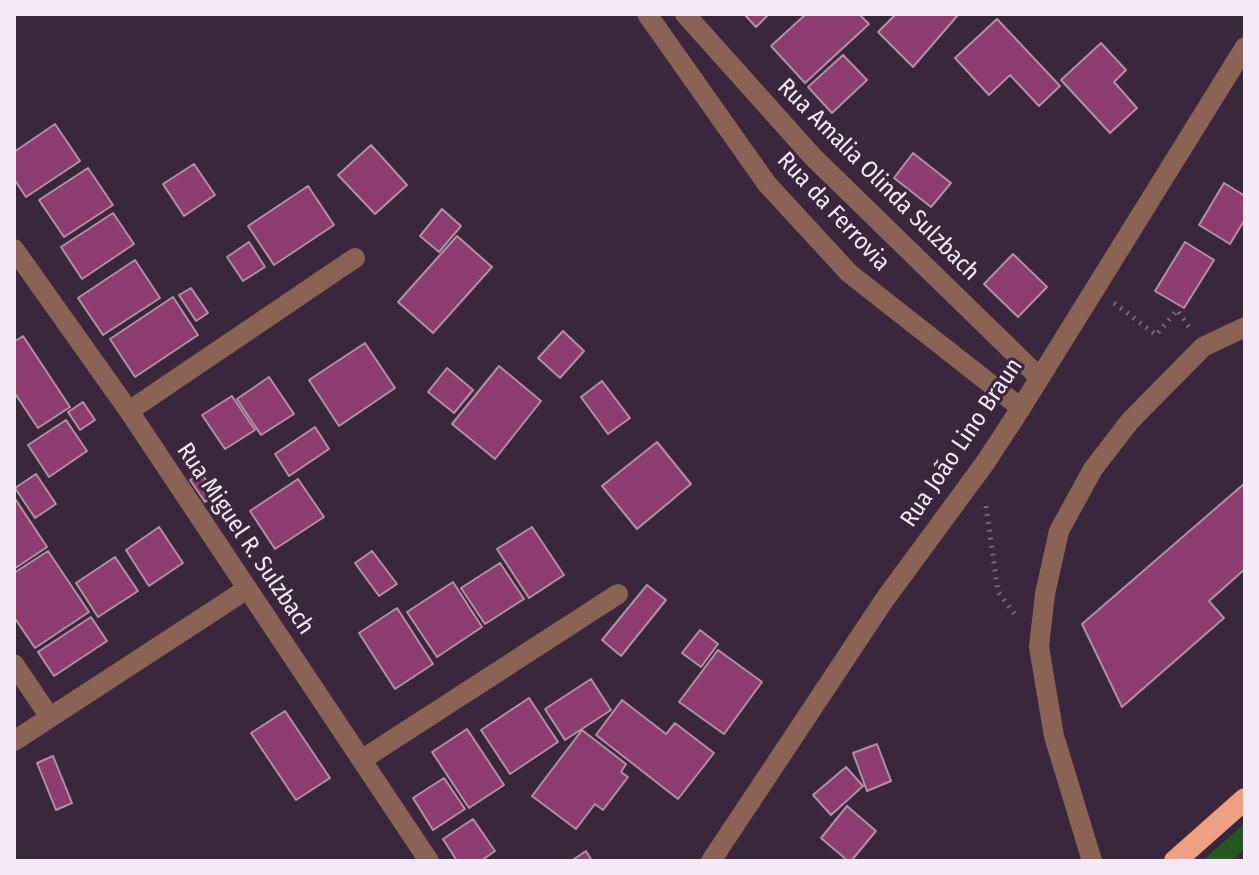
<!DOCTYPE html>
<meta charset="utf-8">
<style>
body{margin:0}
#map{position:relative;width:1259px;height:875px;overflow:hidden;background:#3b273d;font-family:"Fira Sans Condensed",sans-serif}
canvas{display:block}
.frame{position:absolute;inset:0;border:16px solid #f5e8f7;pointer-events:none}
</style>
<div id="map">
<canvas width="1259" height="875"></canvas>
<div class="frame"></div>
</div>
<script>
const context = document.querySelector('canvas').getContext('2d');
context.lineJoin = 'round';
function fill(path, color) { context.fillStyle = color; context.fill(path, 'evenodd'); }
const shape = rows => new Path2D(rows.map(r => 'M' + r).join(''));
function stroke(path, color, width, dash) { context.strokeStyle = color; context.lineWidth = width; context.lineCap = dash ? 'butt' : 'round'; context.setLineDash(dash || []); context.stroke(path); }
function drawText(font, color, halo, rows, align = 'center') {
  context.font = font + ' "Fira Sans Condensed",sans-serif'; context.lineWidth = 6; context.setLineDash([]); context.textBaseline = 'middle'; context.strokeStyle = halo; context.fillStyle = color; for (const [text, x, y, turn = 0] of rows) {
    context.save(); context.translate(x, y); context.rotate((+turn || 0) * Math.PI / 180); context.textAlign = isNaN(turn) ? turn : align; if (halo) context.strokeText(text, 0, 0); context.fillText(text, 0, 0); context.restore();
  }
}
fill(shape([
 [1245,823,1245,849,1231,861,1202,861]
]), '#235921');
const building = shape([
 [744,14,769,14,756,27,744,14],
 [806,14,859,14,869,24,805,83,771,46,806,14],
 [896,14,957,14,958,15,913,67,878,32,896,14],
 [997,19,1060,86,1039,106,1010,75,989,95,955,58,997,19],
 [1101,43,1126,70,1114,82,1137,108,1110,133,1061,80,1101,43],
 [843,55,867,80,832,113,808,87,843,55],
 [55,124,80,161,26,197,14,179,14,152,55,124],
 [371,145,407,185,375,214,338,175,371,145],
 [913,153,951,183,931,207,894,178,913,153],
 [194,164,215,195,184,216,163,184,194,164],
 [88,168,113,205,64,237,39,200,88,168],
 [1224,183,1245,196,1245,219,1230,244,1199,225,1224,183],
 [308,186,334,225,274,265,248,226,308,186],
 [442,209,461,226,439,252,420,236,442,209],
 [113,213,134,244,82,279,61,247,113,213],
 [457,236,492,267,433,333,398,302,457,236],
 [249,242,265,267,243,281,227,257,249,242],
 [1185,242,1214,260,1184,308,1155,291,1185,242],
 [1013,254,1047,287,1018,317,984,284,1013,254],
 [135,260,160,298,103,335,78,298,135,260],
 [191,288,208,313,196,321,179,295,191,288],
 [173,297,198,335,135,377,110,339,173,297],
 [563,331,584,351,560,378,538,358,563,331],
 [23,336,70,407,38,428,14,392,14,342,23,336],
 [365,343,395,388,339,426,309,380,365,343],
 [499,366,541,401,495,459,452,424,499,366],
 [447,368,473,390,454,413,428,392,447,368],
 [269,377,294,414,261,435,237,399,269,377],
 [602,381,630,418,608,434,581,397,602,381],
 [232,396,255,430,225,449,202,415,232,396],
 [83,402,95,420,80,430,68,412,83,402],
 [66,420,87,451,49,477,28,445,66,420],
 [315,427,329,449,289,476,275,454,315,427],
 [657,442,691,484,637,529,602,486,657,442],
 [201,473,216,494,205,502,190,480,201,473],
 [36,474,56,504,35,518,15,488,36,474],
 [298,479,324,517,275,549,250,511,298,479],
 [1245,483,1245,569,1209,601,1224,618,1122,707,1082,624,1245,483],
 [14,497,47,547,14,569,14,497],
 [159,527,183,563,149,586,126,550,159,527],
 [532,527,564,575,529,598,497,549,532,527],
 [48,551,89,612,35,648,14,617,14,573,48,551],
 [372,551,397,584,379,596,355,563,372,551],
 [115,557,138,591,98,617,76,583,115,557],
 [500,563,524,599,485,624,461,588,500,563],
 [453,582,482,627,437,657,407,612,453,582],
 [647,585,666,600,621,656,602,640,647,585],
 [397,608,433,664,395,689,359,633,397,608],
 [91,617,107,641,54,676,38,652,91,617],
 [700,630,718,644,701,667,682,653,700,630],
 [718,650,762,682,724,734,679,702,718,650],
 [591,679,611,710,565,740,545,709,591,679],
 [529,698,558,742,510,774,481,730,529,698],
 [622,700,666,734,675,723,714,753,678,799,596,735,622,700],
 [285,711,330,778,296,800,251,733,285,711],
 [467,729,504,785,469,808,432,752,467,729],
 [582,730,626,764,621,772,628,777,603,810,595,804,576,829,532,796,582,730],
 [877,744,891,781,867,791,853,753,877,744],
 [53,756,72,803,56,810,37,763,53,756],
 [846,767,863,786,831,815,813,795,846,767],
 [444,778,465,809,433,830,413,798,444,778],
 [847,806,876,831,851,861,848,861,821,838,847,806],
 [473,819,495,851,481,861,457,861,443,839,473,819],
 [586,851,592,861,571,861,586,851]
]);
fill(building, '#8d3c6f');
stroke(building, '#b190a2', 2);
stroke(shape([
 [1114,303,1156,335,1177,310,1189,327],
 [986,506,998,592,1017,617]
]), '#776579', 5, [2, 6]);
stroke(shape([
 [647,14,767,184,849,273,1021,408],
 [14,249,129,411,429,861],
 [129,411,355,258],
 [14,664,49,716],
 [14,741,247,589],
 [363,759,618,594]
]), '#8a6354', 20);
stroke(shape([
 [685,14,813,157,1039,377],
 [711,861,885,599,985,463,1021,408,1245,47],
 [1092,861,1054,736,1039,647,1045,594,1059,531,1093,469,1130,421,1203,347,1245,327]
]), '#8a6354', 20);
stroke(shape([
 [1175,861,1245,799]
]), '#f0a082', 22);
drawText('24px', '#f5e8f7', '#3b273d', [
 ["Rua Amalia Olinda Sulzbach",878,180,45],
 ["Rua da Ferrovia",833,212,47],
 ["Rua João Lino Braun",962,443,-56],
 ["Rua Miguel R. Sulzbach",245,539,56]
]);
</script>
